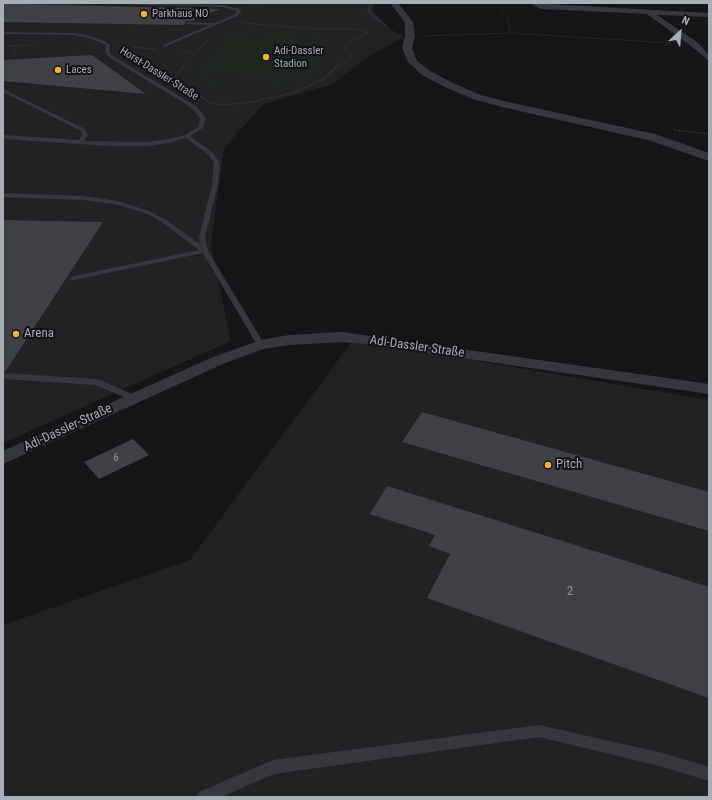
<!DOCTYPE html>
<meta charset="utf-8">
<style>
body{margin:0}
#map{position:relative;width:712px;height:800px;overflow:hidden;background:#161618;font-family:"Roboto Condensed",sans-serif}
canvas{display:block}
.frame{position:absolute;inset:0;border:4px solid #a8adb8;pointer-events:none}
.north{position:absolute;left:660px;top:12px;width:40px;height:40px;-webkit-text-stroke:3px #111113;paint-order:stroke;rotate:26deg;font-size:11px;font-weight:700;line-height:16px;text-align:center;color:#a8adb8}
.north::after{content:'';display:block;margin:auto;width:14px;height:18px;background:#a8adb8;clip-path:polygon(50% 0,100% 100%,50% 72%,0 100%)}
</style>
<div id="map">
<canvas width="712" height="800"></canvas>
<div class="frame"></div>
<div class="north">N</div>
</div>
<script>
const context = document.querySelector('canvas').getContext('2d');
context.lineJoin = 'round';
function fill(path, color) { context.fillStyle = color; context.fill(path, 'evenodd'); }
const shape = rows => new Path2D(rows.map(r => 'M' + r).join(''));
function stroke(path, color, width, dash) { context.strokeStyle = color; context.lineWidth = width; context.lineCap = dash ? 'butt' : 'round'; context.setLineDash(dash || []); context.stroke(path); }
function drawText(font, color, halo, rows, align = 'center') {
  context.font = font + ' "Roboto Condensed",sans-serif'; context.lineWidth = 4; context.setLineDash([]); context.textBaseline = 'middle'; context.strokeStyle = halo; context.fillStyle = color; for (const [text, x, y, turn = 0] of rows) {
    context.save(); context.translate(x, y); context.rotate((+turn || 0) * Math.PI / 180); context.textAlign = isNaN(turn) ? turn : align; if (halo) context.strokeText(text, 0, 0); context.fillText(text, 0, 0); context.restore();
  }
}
fill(shape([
 [3,3,374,3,373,11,392,30,404,37,366,58,333,84,264,104,224,148,211,244,231,341,3,443],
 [353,340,709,400,709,797,3,797,3,625,190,560]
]), '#222225');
fill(shape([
 [287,28,316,32,328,40,314,74,304,81,277,88,248,89,212,85,204,82,198,76,199,69,230,33,263,29],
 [265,31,261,36,296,37,299,32,266,31,284,30,303,32,319,39,319,43,305,71,299,78,282,83,251,86,225,84,216,81,207,74,208,70,234,39,250,33],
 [239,37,318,39,298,77,209,74]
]), '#1e261f');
fill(shape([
 [370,3,372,3,369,11,388,27,386,27,367,11,370,3]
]), '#2c353c');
fill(shape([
 [3,3,20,4,220,9,192,21,185,21,185,24,182,25,3,22],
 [92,55,146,94,3,81,3,60],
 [3,220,103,222,5,372,3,372],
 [422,412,709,492,709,531,402,442],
 [133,439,149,455,99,479,84,462],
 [387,486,709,587,709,698,427,598,450,554,429,546,435,535,370,514]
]), '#404145');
stroke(shape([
 [495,3,507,16,510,33,671,43],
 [247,7,264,6],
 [37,20,62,21],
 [33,23,56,7,63,7,70,3],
 [243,23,313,29,355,29,368,33,349,42,345,49,353,56,336,67],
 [422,36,510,33],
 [3,46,38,45],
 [117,46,156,49],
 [179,51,196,52,211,38],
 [12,57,17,47],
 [183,67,196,52]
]), '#3d3f44', 1, [1, 1.5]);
stroke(shape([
 [171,82,184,66],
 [196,94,211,103,223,105,253,102,292,93,324,79,337,66],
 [674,130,709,134]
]), '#3d3f44', 1.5, [1, 1.5]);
fill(shape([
 [83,3,223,5,240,9,241,12,237,16,164,47,163,45,210,25,187,24,186,22,215,23,235,14,237,11,223,7,83,3],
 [3,32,73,33,87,35,104,41,110,45,109,52,111,55,196,106,206,118,203,128,190,136,213,153,220,163,218,185,205,237,208,251,265,345,264,347,258,347,257,345,203,253,74,280,71,280,70,278,74,276,199,250,162,222,145,213,115,204,83,200,3,197,3,193,83,196,118,201,149,211,166,220,200,244,199,237,212,185,214,163,209,155,186,138,169,143,148,146,110,146,3,139,3,135,79,140,82,135,81,131,3,92,3,89,85,129,88,135,84,141,148,142,169,139,185,135,199,126,200,118,192,108,109,57,105,52,106,45,102,43,85,37,73,35,3,34,3,32],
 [3,373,97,379,137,396,138,398,134,401,131,400,95,385,3,379,3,373],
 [539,725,663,753,709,767,709,781,663,767,539,737,274,774,221,797,197,797,199,792,273,760,539,725]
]), '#37383d');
fill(shape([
 [530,3,709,13,709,17,657,15,697,42,709,55,709,61,691,46,647,14,541,9,530,3],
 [342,332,709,384,709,394,366,344,342,342,289,345,264,349,225,363,3,464,3,451,213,357,261,340,289,335,342,332]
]), '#37383d');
fill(shape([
 [390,3,398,3,413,22,415,36,412,48,417,61,430,71,455,84,481,95,508,102,655,134,709,153,709,161,648,140,502,107,473,99,447,88,422,75,408,62,402,48,405,36,405,22,390,3]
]), '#37383d');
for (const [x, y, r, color] of [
 [144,14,4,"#f2b134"],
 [266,57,4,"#f2b134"],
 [58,70,4,"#f2b134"],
 [16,334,4,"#f2b134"],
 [548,465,4,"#f2b134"]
]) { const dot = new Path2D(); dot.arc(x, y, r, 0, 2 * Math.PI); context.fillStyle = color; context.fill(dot); stroke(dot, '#111113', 1.5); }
drawText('11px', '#a8adb8', '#111113', [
 ["Parkhaus NO",152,14],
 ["Adi-Dassler",274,51],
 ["Stadion",274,64],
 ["Laces",66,70]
], 'left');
drawText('11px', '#a8adb8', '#111113', [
 ["Horst-Dassler-Straße",159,74,32]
]);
drawText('11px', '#8e929b', null, [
 ["6",116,458]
]);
drawText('13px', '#a8adb8', '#111113', [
 ["Arena",24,334],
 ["Pitch",556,465]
], 'left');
drawText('13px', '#a8adb8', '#111113', [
 ["Adi-Dassler-Straße",417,347,8],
 ["Adi-Dassler-Straße",68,428,-25]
]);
drawText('13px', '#8e929b', null, [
 ["2",570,592]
]);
</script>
